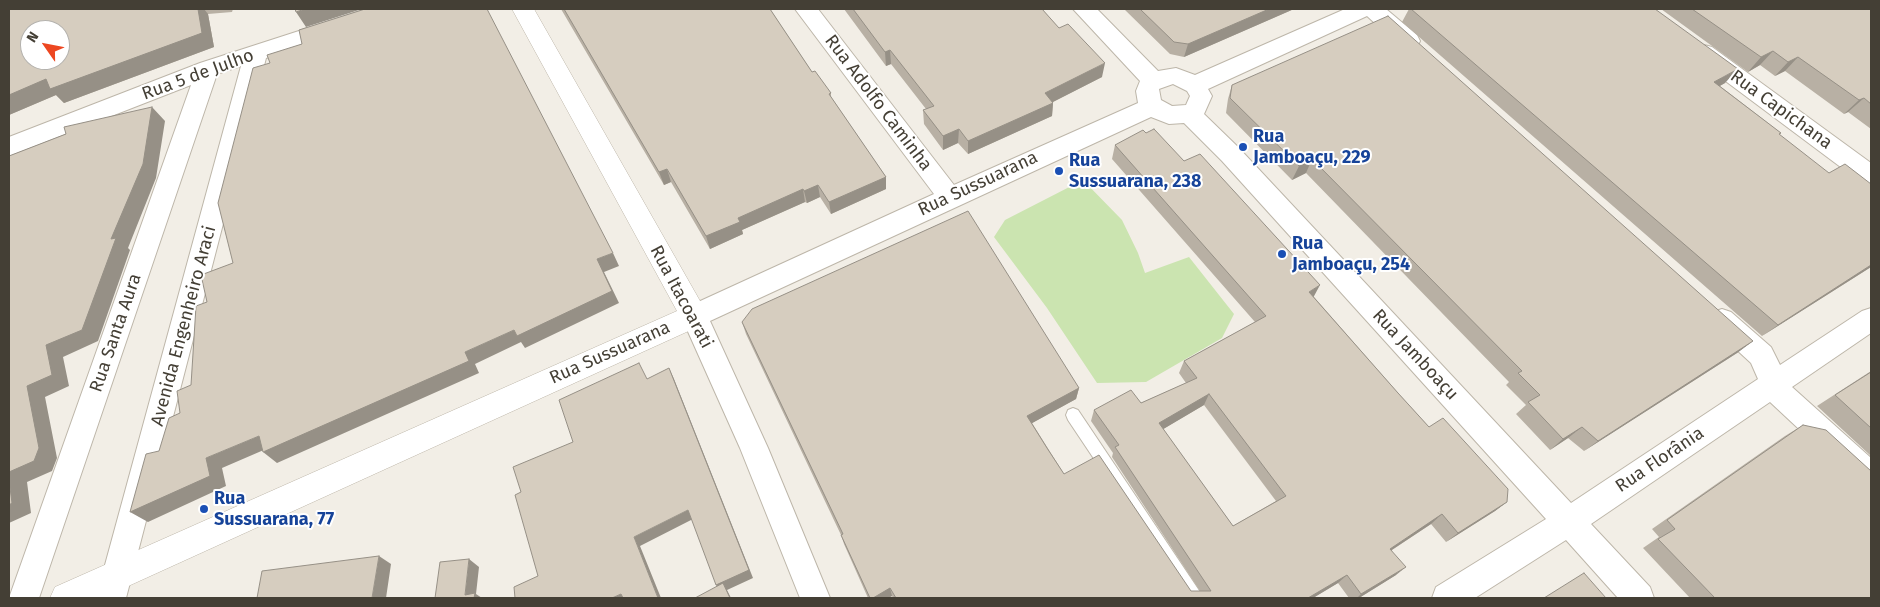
<!DOCTYPE html>
<meta charset="utf-8">
<style>
body{margin:0}
#map{position:relative;width:1880px;height:607px;overflow:hidden;background:#f2eee6;font-family:"Fira Sans",sans-serif}
canvas{display:block}
.frame{position:absolute;inset:0;border:10px solid #443f35;pointer-events:none}
.north{position:absolute;left:20px;top:20px;width:50px;height:50px;box-sizing:border-box;background:#fff;border:1px solid #b4b2ae;border-radius:50%;rotate:303deg;font-size:14px;font-weight:700;line-height:20px;text-align:center;color:#443f35}
.north::after{content:'';display:block;margin:auto;width:18px;height:22px;background:#ed4721;clip-path:polygon(50% 0,100% 100%,50% 72%,0 100%)}
</style>
<div id="map">
<canvas width="1880" height="607"></canvas>
<div class="frame"></div>
<div class="north">N</div>
</div>
<script>
const context = document.querySelector('canvas').getContext('2d');
context.lineJoin = 'round';
function fill(path, color) { context.fillStyle = color; context.fill(path, 'evenodd'); }
const shape = rows => new Path2D(rows.map(r => 'M' + r).join(''));
function stroke(path, color, width, dash) { context.strokeStyle = color; context.lineWidth = width; context.lineCap = dash ? 'butt' : 'round'; context.setLineDash(dash || []); context.stroke(path); }
function drawText(font, color, halo, rows, align = 'center') {
  context.font = font + ' "Fira Sans",sans-serif'; context.lineWidth = 4; context.setLineDash([]); context.textBaseline = 'middle'; context.strokeStyle = halo; context.fillStyle = color; for (const [text, x, y, turn = 0] of rows) {
    context.save(); context.translate(x, y); context.rotate((+turn || 0) * Math.PI / 180); context.textAlign = isNaN(turn) ? turn : align; if (halo) context.strokeText(text, 0, 0); context.fillText(text, 0, 0); context.restore();
  }
}
fill(shape([
 [1083,180,1122,220,1138,253,1145,273,1189,257,1234,314,1222,338,1146,382,1097,383,1047,308,994,237,1005,220]
]), '#cbe4b0');
const service = shape([
 [1073,408,1078,410,1204,598,1187,598,1068,420,1066,415,1068,410,1073,408]
]);
const minor = shape([
 [367,9,401,9,398,14,266,58,126,598,96,598,241,66,217,74,39,598,9,598,191,85,9,156,9,137,200,63,367,9],
 [795,9,818,9,954,185,1138,103,1136,91,1140,81,1073,9,1097,9,1158,71,1176,68,1195,75,1345,9,1386,9,1417,35,1420,41,1417,47,1409,49,1401,47,1367,16,1208,89,1212,96,1204,114,1238,147,1571,503,1758,379,1751,363,1713,328,1709,320,1713,312,1722,309,1731,312,1771,347,1780,365,1862,311,1871,308,1871,333,1792,387,1871,458,1871,491,1861,487,1770,402,1591,524,1650,587,1654,598,1618,598,1566,540,1475,598,1432,598,1436,587,1546,519,1222,161,1184,123,1169,124,1151,117,710,321,768,448,830,598,800,598,740,448,681,316,685,308,934,194,795,9],
 [1173,84,1187,91,1190,96,1186,105,1172,106,1161,100,1159,89,1173,84],
 [1704,45,1712,47,1871,163,1871,185,1862,183,1696,59,1693,53,1696,47,1704,45]
]);
const tertiary = shape([
 [512,9,534,9,704,308,708,316,704,324,102,598,50,598,55,587,677,311,512,9]
]);
stroke(service, '#bdb6a9', 2);
stroke(minor, '#bdb6a9', 2);
stroke(tertiary, '#bdb6a9', 1);
fill(service, '#fff');
fill(minor, '#fff');
fill(tertiary, '#fff');
fill(shape([
 [9,9,233,9,232,12,208,14,214,47,64,103,56,95,9,115],
 [561,9,770,9,812,72,831,93,831,97,886,177,886,189,831,214,820,197,807,203,805,202,742,230,743,234,710,249,671,182,664,185],
 [844,9,1042,9,1102,77,1053,102,1053,103,1052,116,968,154,958,143,943,150,924,124,923,110,926,109,891,64,886,66],
 [1124,9,1294,9,1184,57,1170,54],
 [1409,9,1655,9,1725,83,1720,86,1781,133,1779,135,1871,267,1762,336,1402,22],
 [1661,9,1871,9,1871,129,1848,112,1844,114,1785,71,1775,76,1760,65,1748,72],
 [1232,85,1753,341,1737,353,1584,451,1568,438,1550,450,1516,414,1526,405,1506,385,1509,382,1306,173,1292,180,1226,113,1228,99],
 [1146,133,1184,161,1314,297,1398,393,1429,427,1507,502,1495,511,1446,542,1431,524,1392,550,1396,575,1359,598,1349,598,1338,583,1313,598,893,598,892,596,888,598,868,598,844,544,841,535,746,334,742,322,1079,388,1076,399,1032,423,1064,474,1191,591,1200,591,1112,457,1113,453,1091,421,1094,410,1141,403,1186,383,1179,373,1184,361,1255,322,1112,159,1115,145],
 [1204,405,1276,501,1233,526,1163,429],
 [1871,371,1871,456,1817,406],
 [1803,425,1871,598,1690,598,1643,548,1659,537,1652,529,1785,436]
]), '#b8b0a4');
fill(shape([
 [198,9,204,9,208,14,214,47,64,103,56,95,9,115,9,95],
 [305,9,362,9,306,27,296,12],
 [1269,9,1294,9,1184,57,1188,44],
 [890,50,891,64,886,66,885,52],
 [1773,51,1760,65,1748,72,1761,57],
 [1798,57,1785,71,1775,76,1788,62],
 [1105,63,1102,77,1043,107,1045,93],
 [1738,69,1725,83,1701,96,1714,82],
 [1864,98,1848,112,1844,114,1859,100],
 [1053,103,1052,116,968,154,968,141],
 [152,107,165,121,156,178,128,248,130,250,98,341,63,357,69,386,45,397,57,458,52,471,27,482,31,513,9,523,9,472,27,386,46,345,111,239],
 [959,129,958,143,943,150,943,136],
 [1312,159,1306,173,1292,180,1299,166],
 [667,169,671,182,664,185,659,172],
 [886,177,886,189,831,214,829,202],
 [818,185,820,197,807,203,804,191],
 [803,189,805,202,742,230,743,234,710,249,706,236,738,218],
 [613,253,619,266,604,272,619,303,525,348,521,342,475,364,479,373,277,463,263,452,465,352,514,330,597,259],
 [1871,265,1871,267,1762,336,1778,325],
 [1320,285,1313,298,1309,292],
 [1753,341,1737,353,1584,451,1598,441],
 [669,368,674,379,753,578,727,590,731,598,721,593,716,585],
 [1079,388,1076,399,1025,427,1027,416],
 [1209,394,1204,405,1155,434,1159,423],
 [1582,427,1568,438,1550,450,1563,439],
 [259,436,273,446,222,468,226,486,148,522,130,512,206,458],
 [1507,502,1495,511,1446,542,1458,533],
 [688,510,693,519,640,546,661,598,658,598,634,537],
 [1442,514,1431,524,1381,557,1390,549],
 [379,556,391,564,386,598,372,598],
 [469,559,479,567,476,594,482,598,470,598,465,595],
 [1406,567,1396,575,1359,598,1357,598,1361,594],
 [1347,575,1338,583,1313,598,1308,598],
 [890,588,892,596,888,598,873,598],
 [621,594,625,598,612,598]
]), '#969086');
const building = shape([
 [9,9,198,9,202,33,50,89,46,79,9,95,9,9],
 [30,30,60,30,60,60,30,60,30,30],
 [295,9,305,9,296,12,295,9],
 [365,9,487,9,613,253,597,259,612,291,517,336,514,330,465,352,469,361,263,452,259,436,206,458,210,476,130,512,146,454,159,451,169,418,180,413,177,391,191,385,196,306,207,302,201,275,233,263,218,203,253,68,270,63,267,55,302,44,299,30,365,9],
 [564,9,770,9,812,72,815,71,831,93,829,94,886,177,829,202,818,185,804,191,803,189,738,218,740,222,706,236,667,169,659,172,564,9],
 [853,9,1042,9,1059,28,1068,24,1105,63,1045,93,1053,103,968,141,959,129,943,136,923,110,934,106,890,50,885,52,853,9],
 [1140,9,1269,9,1188,44,1174,42,1140,9],
 [1411,9,1655,9,1738,69,1714,82,1781,133,1779,134,1829,173,1845,164,1871,184,1871,265,1778,325,1411,9],
 [1692,9,1871,9,1871,104,1864,98,1859,100,1798,57,1788,62,1773,51,1761,57,1692,9],
 [1388,16,1753,341,1598,441,1582,427,1563,439,1528,402,1540,395,1518,373,1522,371,1312,159,1299,166,1230,98,1232,85,1388,16],
 [152,107,143,164,111,239,116,238,82,330,46,345,52,375,27,386,39,448,34,461,9,472,9,156,66,134,64,127,152,107],
 [1154,129,1184,161,1200,154,1320,285,1309,292,1398,393,1429,427,1443,418,1508,489,1507,502,1458,533,1442,514,1390,549,1406,567,1361,594,1347,575,1308,598,896,598,890,588,873,598,870,598,841,535,843,534,742,322,752,309,968,211,1079,388,1027,416,1047,448,1064,474,1099,455,1191,591,1211,591,1115,447,1119,445,1094,410,1131,390,1141,403,1197,378,1184,361,1266,316,1115,145,1143,130,1146,133,1154,129],
 [1209,394,1286,496,1233,526,1159,423,1209,394],
 [639,363,647,379,669,368,749,570,716,585,688,510,634,537,658,598,623,598,621,594,612,598,515,598,514,587,538,576,515,495,521,492,513,467,573,442,559,400,639,363],
 [1871,372,1871,428,1835,395,1871,372],
 [1803,425,1826,430,1871,471,1871,598,1715,598,1658,539,1675,529,1667,520,1803,425],
 [9,480,12,503,9,505,9,480],
 [379,556,372,598,257,598,262,571,379,556],
 [469,559,465,595,475,593,474,598,435,598,440,562,469,559],
 [1584,573,1606,598,1544,598,1584,573],
 [723,583,730,598,695,598,723,583]
]);
fill(building, '#d6cdbf');
stroke(building, '#969086', 1);
for (const [x, y, r, color] of [
 [1243,147,5,"#1a4fb4"],
 [1059,171,5,"#1a4fb4"],
 [1282,254,5,"#1a4fb4"],
 [204,509,5,"#1a4fb4"]
]) { const dot = new Path2D(); dot.arc(x, y, r, 0, 2 * Math.PI); context.fillStyle = color; context.fill(dot); stroke(dot, '#fff', 2); }
drawText('18px', '#443f35', '#fff', [
 ["Rua 5 de Julho",198,75,-20],
 ["Rua Adolfo Caminha",878,103,53],
 ["Rua Capichana",1781,110,36],
 ["Rua Sussuarana",978,184,-25],
 ["Rua Itacoarati",681,297,62],
 ["Avenida Engenheiro Araci",184,326,-75],
 ["Rua Santa Aura",116,333,-71],
 ["Rua Sussuarana",610,353,-24],
 ["Rua Jamboaçu",1415,355,47],
 ["Rua Florânia",1660,460,-34]
]);
drawText('bold 18px', '#164399', '#fff', [
 ["Rua",1253,137],
 ["Jamboaçu, 229",1253,158],
 ["Rua",1069,161],
 ["Sussuarana, 238",1069,182],
 ["Rua",1292,244],
 ["Jamboaçu, 254",1292,265],
 ["Rua",214,499],
 ["Sussuarana, 77",214,520]
], 'left');
</script>
